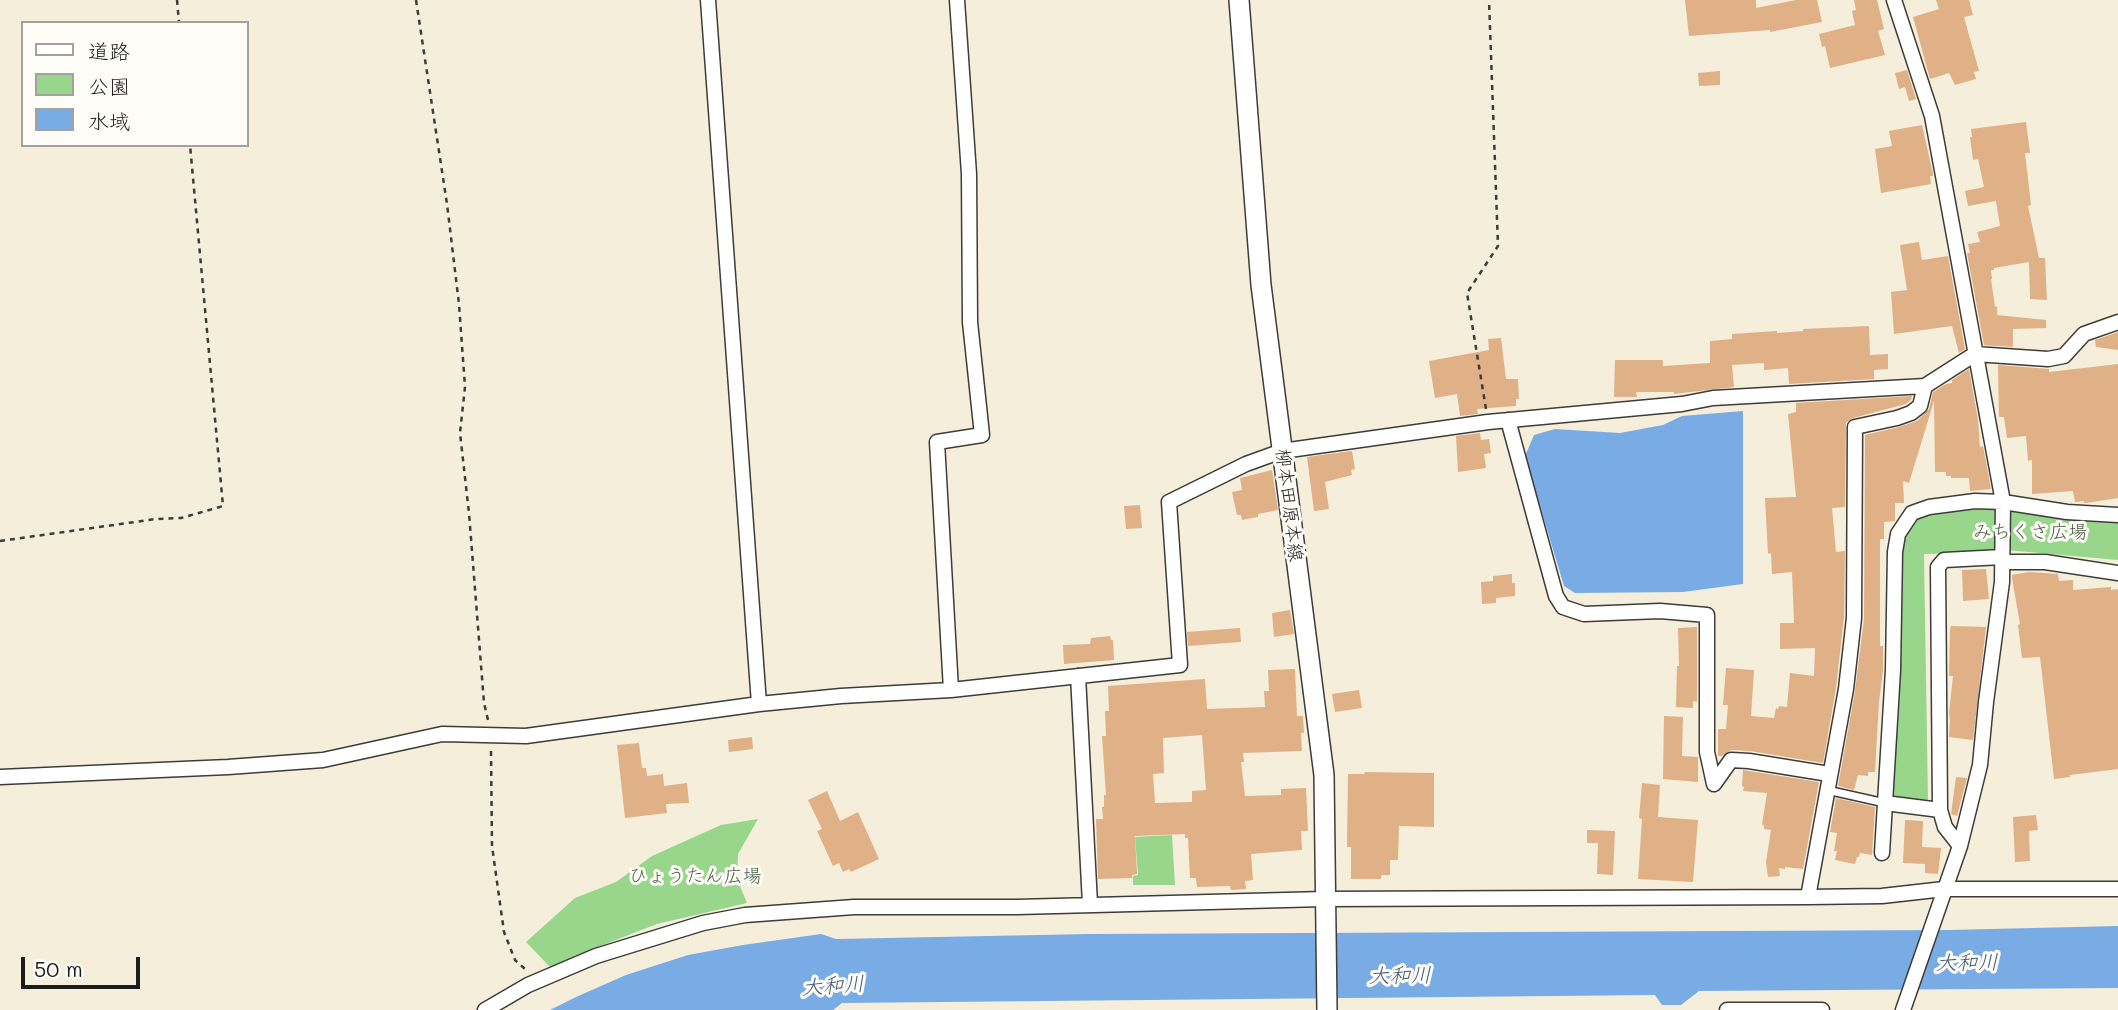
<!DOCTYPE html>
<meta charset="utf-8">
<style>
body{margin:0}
#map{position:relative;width:2118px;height:1010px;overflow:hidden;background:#f5eedb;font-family:Mali,"Klee One",sans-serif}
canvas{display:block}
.legend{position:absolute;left:21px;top:21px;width:228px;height:126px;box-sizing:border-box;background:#fdfcf7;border:2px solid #a3a29f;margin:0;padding:9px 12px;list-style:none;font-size:21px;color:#1c1c1c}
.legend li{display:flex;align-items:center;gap:14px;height:35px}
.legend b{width:35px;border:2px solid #a3a29f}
.scale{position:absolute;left:21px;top:957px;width:119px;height:32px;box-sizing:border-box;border:4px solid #1c1c1c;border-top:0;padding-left:9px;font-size:21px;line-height:24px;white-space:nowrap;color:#1c1c1c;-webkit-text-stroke:5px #fdfcf7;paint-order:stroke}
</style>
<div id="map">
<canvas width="2118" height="1010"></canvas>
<ul class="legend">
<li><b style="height:9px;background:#fff"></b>道路</li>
<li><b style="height:19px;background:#98d68c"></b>公園</li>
<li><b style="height:19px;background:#79abe5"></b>水域</li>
</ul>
<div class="scale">50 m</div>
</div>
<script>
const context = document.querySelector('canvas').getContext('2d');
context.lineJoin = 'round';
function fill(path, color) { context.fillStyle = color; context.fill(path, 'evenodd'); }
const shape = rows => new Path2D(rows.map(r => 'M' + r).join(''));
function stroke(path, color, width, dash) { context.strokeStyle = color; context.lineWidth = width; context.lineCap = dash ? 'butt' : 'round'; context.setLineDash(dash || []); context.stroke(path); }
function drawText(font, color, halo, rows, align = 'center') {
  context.font = font + ' Mali,"Klee One",sans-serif'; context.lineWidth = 6; context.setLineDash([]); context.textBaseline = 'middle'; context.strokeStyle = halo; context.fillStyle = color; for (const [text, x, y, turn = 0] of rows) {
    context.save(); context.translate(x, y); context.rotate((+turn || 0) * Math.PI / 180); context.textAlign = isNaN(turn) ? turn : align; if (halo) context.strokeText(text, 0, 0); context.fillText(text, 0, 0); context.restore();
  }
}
fill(shape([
 [1975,505,1996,508,1997,552,1924,554,1928,801,1889,799,1902,536,1914,517],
 [2007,509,2118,520,2118,560,2006,550],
 [758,819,738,854,737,879,747,903,657,924,577,955,551,968,526,942,575,898,616,882,652,856,721,825],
 [1172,835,1175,885,1133,885,1133,876,1138,875,1135,837]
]), '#98d68c');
fill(shape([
 [1743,411,1743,584,1683,592,1575,593,1564,586,1525,456,1534,435,1555,429,1620,433,1663,425,1682,416],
 [2118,926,2118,988,1699,991,1681,1005,1662,1005,1655,995,842,1003,833,1010,550,1010,576,997,626,975,688,955,743,945,821,934,836,939,1090,934,1949,930]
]), '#79abe5');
fill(shape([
 [1685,0,1756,0,1756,8,1796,0,1817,0,1822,22,1770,32,1770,30,1689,36],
 [1854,0,1877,0,1884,29,1878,31,1885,55,1830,68,1825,46,1822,47,1819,34,1855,25,1852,11,1856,10],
 [1936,0,1969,0,1973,15,1964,17,1979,71,1974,72,1976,79,1955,85,1949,73,1930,79,1913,17,1939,9],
 [1907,70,1916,99,1909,101,1905,87,1899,89,1895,73],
 [1720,71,1720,85,1699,86,1698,73],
 [2026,122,2030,153,2025,153,2031,205,2028,206,2039,258,2045,258,2047,300,2030,299,2029,262,1994,268,1994,270,1991,270,1992,279,1991,279,1995,307,1997,306,1997,315,2046,320,2046,328,2013,329,2013,347,1984,345,1967,253,1970,253,1968,244,1980,242,1977,232,2000,226,1996,201,1968,206,1965,191,1984,187,1978,159,1973,160,1970,137,1972,137,1971,129],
 [1922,125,1933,174,1933,176,1930,176,1931,184,1881,193,1875,149,1892,146,1889,131],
 [1919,242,1922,260,1948,256,1965,349,1959,353,1952,326,1894,334,1891,292,1907,290,1900,245],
 [1869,326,1870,355,1888,354,1888,369,1874,370,1874,379,1789,384,1788,368,1764,370,1764,363,1732,365,1734,387,1674,394,1674,392,1636,392,1637,397,1614,397,1615,360,1663,360,1663,366,1710,363,1710,341,1732,339,1732,334,1777,331,1777,333,1803,331,1803,329],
 [2118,332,2118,350,2096,347,2095,340],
 [1501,338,1506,379,1518,379,1519,399,1516,399,1516,406,1477,409,1478,414,1460,416,1457,394,1435,398,1429,361,1489,350,1488,339],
 [2118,364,2118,498,2086,503,2084,503,2084,501,2075,502,2073,491,2032,494,2032,460,2028,461,2026,436,2007,438,2004,417,1999,417,1998,365,2049,369,2049,372],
 [1969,369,1978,420,1980,447,1983,446,1991,489,1970,491,1969,478,1951,478,1951,476,1946,476,1946,472,1935,472,1934,401,1909,483,1903,481,1904,503,1895,503,1895,521,1884,522,1884,539,1880,539,1880,646,1883,646,1883,670,1879,702,1875,772,1868,772,1868,776,1858,775,1854,790,1838,786,1855,691,1864,619,1865,435,1899,427,1917,421,1929,409,1933,392,1946,384,1952,383,1952,380],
 [1912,396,1911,400,1906,404,1853,418,1846,423,1845,507,1832,508,1836,552,1845,551,1844,617,1836,688,1823,763,1750,751,1731,750,1722,756,1718,756,1718,729,1726,729,1728,705,1723,705,1726,668,1754,670,1751,716,1774,718,1776,708,1778,709,1779,706,1787,707,1790,673,1814,676,1815,648,1780,649,1780,623,1794,623,1792,572,1772,574,1771,553,1768,554,1765,498,1796,497,1788,414,1796,412,1796,403],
 [1480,433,1481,440,1489,439,1491,453,1484,454,1486,468,1458,472,1456,436],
 [1352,451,1355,469,1351,470,1352,475,1325,482,1329,509,1314,511,1307,457],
 [1272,470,1278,510,1258,514,1258,517,1242,520,1241,515,1237,515,1232,492,1242,490,1240,478],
 [1140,505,1142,528,1126,529,1124,506],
 [1986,569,1989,599,1963,601,1962,570],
 [2029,572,2058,574,2059,581,2073,580,2073,590,2111,587,2111,590,2118,589,2118,769,2070,775,2070,777,2054,779,2040,657,2022,658,2018,625,2020,624,2012,578,2012,575],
 [1512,574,1512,583,1515,583,1515,596,1496,598,1496,603,1482,604,1481,582,1493,581,1493,576],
 [1290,610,1294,634,1274,637,1272,613],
 [1951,626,1986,627,1973,740,1949,737,1950,720,1949,713,1953,676,1949,676,1950,629],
 [1697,627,1697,702,1693,701,1693,708,1676,707,1677,666,1679,666,1678,628],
 [1240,628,1241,642,1188,646,1187,632],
 [1110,636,1111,640,1113,640,1114,660,1064,664,1063,645,1090,644,1091,638],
 [1295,669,1297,716,1303,716,1304,733,1301,733,1302,751,1243,753,1244,762,1241,762,1245,796,1281,795,1281,789,1306,788,1308,831,1301,831,1302,850,1251,854,1253,880,1245,881,1246,889,1231,890,1230,886,1197,887,1196,878,1190,878,1188,838,1185,838,1185,834,1135,836,1137,874,1132,875,1132,878,1098,879,1096,819,1103,819,1102,807,1104,807,1104,795,1106,795,1102,736,1106,736,1105,711,1109,711,1108,686,1205,679,1207,709,1265,707,1264,691,1269,691,1268,670],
 [1202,735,1206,790,1192,791,1192,802,1155,803,1153,774,1164,773,1163,738],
 [1359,690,1362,708,1335,712,1332,694],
 [1664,716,1683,717,1682,756,1698,757,1698,782,1663,779],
 [752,737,753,749,729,752,728,740],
 [639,743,642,768,646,768,647,776,663,774,664,786,687,783,689,803,666,804,667,813,625,818,617,745],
 [1743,770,1819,782,1803,869,1785,867,1785,869,1779,868,1780,876,1768,877,1766,862,1771,830,1764,829,1764,825,1762,825,1767,793,1743,791,1744,787,1742,786],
 [1365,772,1434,773,1434,827,1399,826,1398,860,1390,860,1390,875,1381,875,1381,879,1351,879,1351,847,1347,847,1348,774,1364,774],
 [1956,777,1967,778,1957,816,1951,814],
 [1642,783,1660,785,1658,817,1698,820,1693,882,1638,879,1642,819,1639,818],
 [827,791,840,821,858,812,879,859,851,872,849,869,843,872,839,863,833,866,817,831,822,829,808,800],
 [1836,798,1875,807,1872,855,1860,853,1859,857,1857,857,1855,864,1835,860,1837,851,1834,851,1837,833,1830,832],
 [2036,815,2038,830,2029,831,2030,861,2015,862,2013,817],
 [1905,820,1923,821,1922,847,1941,848,1938,874,1925,873,1925,864,1903,863],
 [1587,830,1615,831,1613,875,1597,874,1598,843,1587,843]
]), '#e0b087');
const service = shape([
 [1827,790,1885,803]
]);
const minor = shape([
 [708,0,759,704],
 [1894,0,1932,116,2003,502,2002,582,1986,702,1980,765,1960,846,1903,1010],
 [1508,420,1556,596,1563,607,1584,614,1660,611,1707,615,1707,752,1714,784],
 [2003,562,2045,562,2118,573],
 [1078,676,1090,904],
 [951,690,937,442,982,435,970,322,969,174,957,0],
 [0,777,228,767,323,760,442,734,526,736,759,704,841,696,951,690,1180,665,1169,502,1246,464,1282,451,1488,422,1682,404,1713,398,1925,386,1975,354,2048,359,2064,356,2084,334,2118,322],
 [1714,784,1731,760,1749,761,1829,774],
 [1885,803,1940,810],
 [1960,846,1945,827,1940,810,1938,567,1944,560,2002,557],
 [1882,853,1893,670,1895,552,1898,534,1912,513,1929,507,1975,501,2003,502,2067,512,2118,515],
 [1808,897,1846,689,1854,618,1855,427,1897,418,1911,413,1920,406,1925,386],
 [485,1010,528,985,596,956,703,923,745,915,854,907,1017,907,1324,899,1808,897,1882,896,1944,889,2118,889],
 [1727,1010,1822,1010]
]);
const secondary = shape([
 [1239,0,1261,285,1324,775,1327,1010]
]);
stroke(service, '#3d3c39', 10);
stroke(minor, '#3d3c39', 17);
stroke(secondary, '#3d3c39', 22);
stroke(shape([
 [177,0,179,23],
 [416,0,447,204,459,304,465,387,460,433,469,513,484,703,488,720],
 [1486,409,1467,293,1498,246,1489,0],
 [0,541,156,519,181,518,223,506,190,145],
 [491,751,492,846,504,932,515,960,526,970]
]), '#3d3c39', 2.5, [5, 5]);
stroke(service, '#fff', 7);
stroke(minor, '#fff', 14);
stroke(secondary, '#fff', 19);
drawText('19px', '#1c1c1c', '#fdfcf7', [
 ["柳本田原本線",1289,505,83]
]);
drawText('19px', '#475d43', '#fdfcf7', [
 ["みちくさ広場",2030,532],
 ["ひょうたん広場",695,876]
]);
drawText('italic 21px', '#465c76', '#fdfcf7', [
 ["大和川",1967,963,-1],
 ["大和川",1400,976,-1],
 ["大和川",833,986,-4]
]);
</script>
